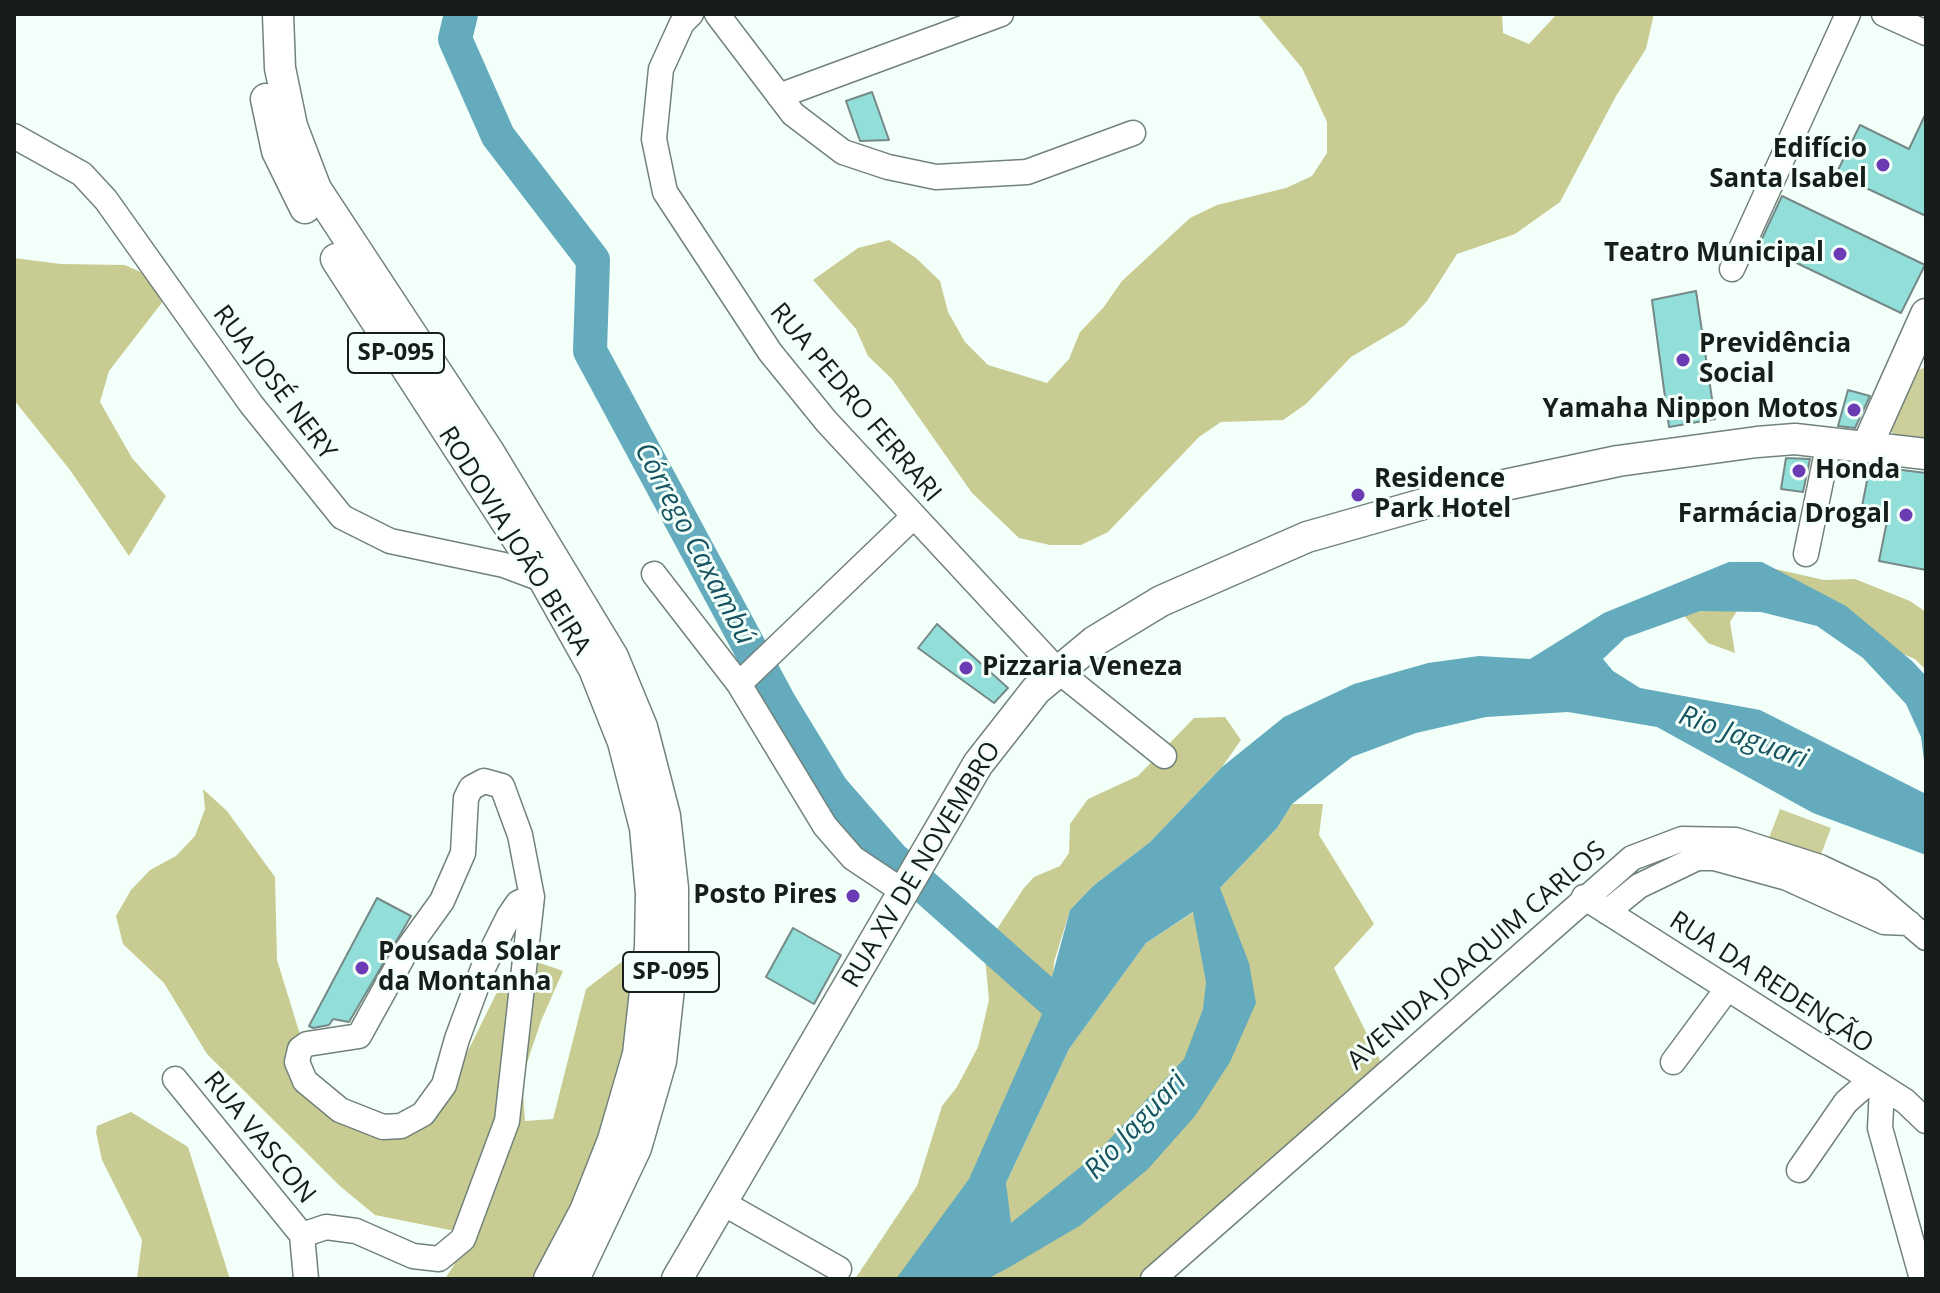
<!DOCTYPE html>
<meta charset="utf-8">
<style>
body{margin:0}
#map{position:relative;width:1940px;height:1293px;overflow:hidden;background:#f3fff9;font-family:"Open Sans",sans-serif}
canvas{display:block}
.frame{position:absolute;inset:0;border:16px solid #161d1a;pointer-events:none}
</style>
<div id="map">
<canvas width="1940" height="1293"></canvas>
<div class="frame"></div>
</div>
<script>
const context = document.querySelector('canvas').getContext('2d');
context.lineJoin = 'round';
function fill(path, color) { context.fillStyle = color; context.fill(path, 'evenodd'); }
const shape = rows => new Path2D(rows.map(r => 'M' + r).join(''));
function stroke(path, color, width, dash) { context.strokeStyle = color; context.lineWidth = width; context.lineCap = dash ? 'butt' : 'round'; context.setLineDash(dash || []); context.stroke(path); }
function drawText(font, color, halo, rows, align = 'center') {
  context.font = font + ' "Open Sans",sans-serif'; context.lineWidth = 6; context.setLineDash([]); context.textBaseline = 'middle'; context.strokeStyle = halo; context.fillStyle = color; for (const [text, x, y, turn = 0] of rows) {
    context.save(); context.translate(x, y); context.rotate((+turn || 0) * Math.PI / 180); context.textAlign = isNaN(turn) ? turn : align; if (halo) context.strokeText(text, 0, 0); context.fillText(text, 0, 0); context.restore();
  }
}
fill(shape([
 [1926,367,1926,442,1894,434,1889,430,1911,373],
 [1780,809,1831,828,1820,857,1769,838]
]), '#cccf99');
fill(shape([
 [1257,14,1502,14,1503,33,1529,44,1557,14,1653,14,1653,18,1646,49,1616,96,1560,202,1515,234,1457,254,1427,301,1405,325,1351,357,1306,404,1283,420,1221,422,1199,437,1108,532,1081,545,1050,545,1019,538,972,493,892,379,868,356,856,329,813,280,858,248,889,240,916,258,940,281,948,312,965,342,988,365,1047,383,1069,359,1080,332,1103,308,1122,281,1190,218,1217,205,1286,188,1312,176,1327,153,1327,122,1302,68],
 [14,258,61,264,125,265,174,287,109,371,100,402,132,458,166,496,129,556,70,470,14,400],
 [1762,566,1824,580,1855,579,1910,601,1926,612,1926,670,1915,659,1888,648,1746,597,1730,622,1735,653,1708,643,1666,595],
 [1225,717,1241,740,1222,767,1150,842,1093,886,1070,910,1054,962,1052,1008,978,1185,902,1279,855,1279,917,1186,942,1106,957,1087,978,1047,989,1000,985,957,997,929,1024,888,1034,877,1060,866,1069,853,1070,824,1088,799,1138,776,1194,718],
 [203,789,227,811,275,877,277,960,310,1067,357,1112,391,1135,424,1116,464,1059,496,994,537,962,563,971,541,1021,522,1078,525,1121,553,1119,586,989,624,960,649,1019,627,1094,534,1279,445,1279,454,1265,455,1231,375,1215,341,1187,207,1054,164,983,123,944,116,916,131,890,150,870,176,856,195,836,205,809],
 [1292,804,1323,804,1319,835,1374,924,1334,968,1381,1062,1296,1148,1148,1279,975,1279,1010,1224,1006,1183,1069,1049,1146,943,1203,906,1277,828],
 [131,1112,188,1147,230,1279,137,1279,142,1240,102,1160,96,1132,97,1126]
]), '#c8cc92');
fill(shape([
 [1729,562,1762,562,1846,606,1912,661,1926,676,1926,776,1921,737,1906,704,1863,658,1817,626,1761,612,1700,611,1625,638,1603,659,1613,671,1640,688,1760,710,1926,794,1926,855,1813,813,1657,727,1568,712,1486,717,1416,733,1352,757,1292,804,1277,828,1220,888,1249,963,1256,1003,1230,1062,1195,1116,1148,1169,1081,1225,1008,1268,987,1279,896,1279,969,1179,1042,1014,1070,910,1093,886,1150,842,1222,767,1284,717,1354,684,1428,663,1479,656,1530,659,1604,613],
 [1193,912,1206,982,1203,1009,1184,1059,1094,1156,1011,1223,1006,1183,1069,1049,1146,943]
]), '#64abbe');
stroke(shape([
 [461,14,455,39,498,136,593,260,590,351,779,702,832,789,892,858,1061,1008]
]), '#64abbe', 34);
const building = shape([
 [872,92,889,140,860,141,846,101,872,92],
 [1926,113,1926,216,1836,174,1860,125,1909,149,1926,113],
 [1782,196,1925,265,1901,313,1759,245,1782,196],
 [1696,291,1715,419,1669,427,1652,300,1696,291],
 [1848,390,1870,396,1855,428,1838,426,1848,390],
 [1786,458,1810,459,1803,492,1781,489,1786,458],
 [1870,466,1926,473,1926,570,1879,561,1887,521,1860,516,1870,466],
 [937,624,1008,688,994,703,918,648,937,624],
 [377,898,411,916,349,1022,333,1019,329,1025,313,1028,309,1026,377,898],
 [793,928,841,955,814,1004,766,977,793,928]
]);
fill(building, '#92dfda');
stroke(building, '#758988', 2);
const minor = shape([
 [691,14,682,23,661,69,654,139,665,192,770,352,826,421,1057,670,1164,756],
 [717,14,793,114,843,152,888,167,936,177,1027,172,1133,133],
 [1884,14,1926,33],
 [779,96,1001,14],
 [14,136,82,174,106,200,251,404,342,517,390,541,504,565,544,580],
 [1732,269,1848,14],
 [1806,554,1829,442],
 [654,574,739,684,825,826,853,858,904,892],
 [739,684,912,518],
 [1584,897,1905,1101,1926,1121],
 [1607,912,1639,886,1697,858,1714,858,1787,878,1884,922,1909,923],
 [1673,1062,1727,989],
 [175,1079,302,1235,306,1279],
 [1882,1088,1880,1128,1922,1279],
 [1799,1170,1846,1102,1871,1080],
 [723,1203,839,1269],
 [302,1235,326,1227,356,1231,413,1256,439,1259,463,1239,507,1121,532,897,520,835,502,786,484,781,471,788,466,798,463,853,442,901,406,951,359,1036,307,1044,300,1049,297,1062,305,1081,340,1110,383,1127,401,1126,423,1114,444,1085,457,1039,484,966,509,916,518,903,532,897],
 [1153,1279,1632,858,1682,839,1736,840,1820,867,1871,891,1926,938]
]);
const major = shape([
 [278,14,280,68,292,126,316,189,489,452,613,657,642,727,665,816,673,888,673,952,661,1061,636,1148,574,1279],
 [266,99,277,151,305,208],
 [336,259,544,580,594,669,623,742,645,828,651,894,650,947,638,1054,613,1140,585,1211,549,1279],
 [1867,446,1926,314],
 [677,1279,978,764,1036,690,1095,641,1161,601,1307,537,1448,497,1618,461,1757,442,1795,439,1926,454]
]);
stroke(minor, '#71827a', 27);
stroke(major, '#71827a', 33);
stroke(minor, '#fff', 24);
stroke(major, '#fff', 30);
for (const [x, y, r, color] of [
 [1883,165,8,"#6b3bb3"],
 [1840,254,8,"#6b3bb3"],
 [1683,360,8,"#6b3bb3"],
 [1854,410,8,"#6b3bb3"],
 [1799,471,8,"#6b3bb3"],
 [1358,495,8,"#6b3bb3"],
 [1906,515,8,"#6b3bb3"],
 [966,668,8,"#6b3bb3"],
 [853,896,8,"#6b3bb3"],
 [362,968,8,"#6b3bb3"]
]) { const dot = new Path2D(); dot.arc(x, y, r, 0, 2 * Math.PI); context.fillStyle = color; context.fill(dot); stroke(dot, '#f3fff9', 3); }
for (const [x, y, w] of [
 [396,353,96],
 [671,972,96]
]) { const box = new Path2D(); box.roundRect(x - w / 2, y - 20, w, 40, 6); context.fillStyle = '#f3fff9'; context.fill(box); stroke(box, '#161d1a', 2); }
drawText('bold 24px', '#161d1a', null, [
 ["SP-095",396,353],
 ["SP-095",671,972]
]);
drawText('bold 26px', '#161d1a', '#f3fff9', [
 ["Edifício",1867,150],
 ["Santa Isabel",1867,180],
 ["Teatro Municipal",1824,254],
 ["Previdência",1699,345,"left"],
 ["Social",1699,375,"left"],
 ["Yamaha Nippon Motos",1838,410],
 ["Honda",1815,471,"left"],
 ["Residence",1374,480,"left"],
 ["Park Hotel",1374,510,"left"],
 ["Farmácia Drogal",1890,515],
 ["Pizzaria Veneza",982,668,"left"],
 ["Posto Pires",837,896],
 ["Pousada Solar",378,953,"left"],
 ["da Montanha",378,983,"left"]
], 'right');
drawText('26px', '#161d1a', '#f3fff9', [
 ["RUA JOSÉ NERY",274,383,53],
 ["RUA PEDRO FERRARI",855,403,50],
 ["RODOVIA JOÃO BEIRA",514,541,58],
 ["RUA XV DE NOVEMBRO",922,865,-59],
 ["AVENIDA JOAQUIM CARLOS",1477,956,-41],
 ["RUA DA REDENÇÃO",1771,983,33],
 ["RUA VASCON",259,1138,51]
]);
drawText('italic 28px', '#175361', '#f3fff9', [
 ["Córrego Caxambú",694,544,62],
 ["Rio Jaguari",1743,738,20],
 ["Rio Jaguari",1136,1126,-47]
]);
</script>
